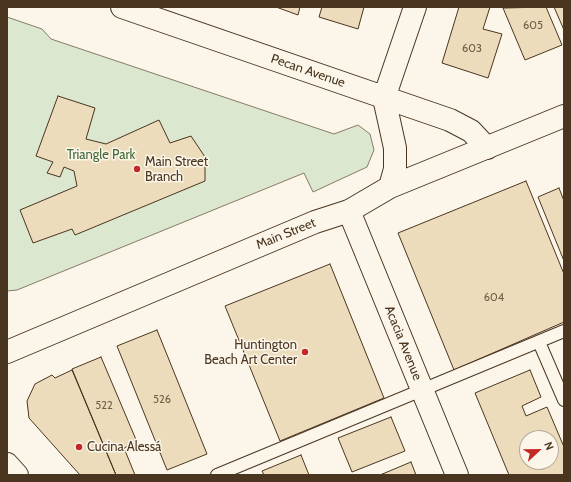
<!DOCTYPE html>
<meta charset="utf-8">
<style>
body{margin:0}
#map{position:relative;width:571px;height:482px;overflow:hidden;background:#fbf6e9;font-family:Cabin,sans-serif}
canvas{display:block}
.frame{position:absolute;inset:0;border:8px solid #4a3520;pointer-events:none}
.north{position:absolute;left:519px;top:430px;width:40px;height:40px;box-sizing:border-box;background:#fbf6e9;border:1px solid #b4a999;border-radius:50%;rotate:68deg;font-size:11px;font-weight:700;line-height:16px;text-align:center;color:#4a3520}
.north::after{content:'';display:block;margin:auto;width:14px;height:18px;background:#c62828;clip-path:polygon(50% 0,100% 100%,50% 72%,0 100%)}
</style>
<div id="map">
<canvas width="571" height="482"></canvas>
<div class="frame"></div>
<div class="north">N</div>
</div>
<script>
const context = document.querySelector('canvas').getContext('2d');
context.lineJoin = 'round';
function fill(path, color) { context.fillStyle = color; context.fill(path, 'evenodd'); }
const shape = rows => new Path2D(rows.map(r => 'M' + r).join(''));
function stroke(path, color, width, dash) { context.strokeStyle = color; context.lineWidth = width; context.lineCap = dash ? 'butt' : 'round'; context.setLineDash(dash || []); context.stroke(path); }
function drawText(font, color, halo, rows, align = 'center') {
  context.font = font + ' Cabin,sans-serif'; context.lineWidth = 3; context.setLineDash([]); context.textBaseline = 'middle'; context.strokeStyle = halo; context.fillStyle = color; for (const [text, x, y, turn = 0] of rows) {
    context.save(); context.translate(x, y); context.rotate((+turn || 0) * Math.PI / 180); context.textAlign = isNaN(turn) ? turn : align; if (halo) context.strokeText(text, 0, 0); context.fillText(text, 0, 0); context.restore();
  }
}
const green = shape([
 [7,17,42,29,51,39,334,134,358,125,370,134,374,150,367,167,313,192,304,173,17,290,7,291,7,17]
]);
fill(green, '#dce7d0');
stroke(green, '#887966', 1);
const building = shape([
 [276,7,300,7,298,15,276,7],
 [322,7,364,7,358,29,319,17,322,7],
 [459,7,490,7,483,29,502,34,488,78,442,63,459,7],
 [546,7,562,45,525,60,503,8,546,7],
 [554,7,564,7,564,30,554,7],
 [58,96,95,108,86,139,106,144,159,120,170,143,191,136,205,157,205,181,75,235,72,229,33,243,20,210,77,186,74,171,64,167,60,177,47,173,53,162,36,156,58,96],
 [526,181,564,274,564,322,454,370,398,233,526,181],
 [559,188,564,201,564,261,538,197,559,188],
 [330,264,384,398,280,441,225,306,330,264],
 [157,330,207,454,167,470,117,346,157,330],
 [101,357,137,442,124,448,135,475,116,475,72,369,101,357],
 [72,370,116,475,80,475,29,418,27,401,35,384,52,375,55,378,72,370],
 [530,370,541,397,522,406,526,416,547,407,564,447,564,475,509,475,475,393,530,370],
 [527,438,551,438,551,462,527,462,527,438],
 [391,417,405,451,352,472,338,438,391,417],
 [301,455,309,475,264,475,262,471,301,455],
 [411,462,416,475,380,475,411,462]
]);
fill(building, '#ecdcbc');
stroke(building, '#4a3520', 1);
const service = shape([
 [539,342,564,400],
 [217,475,564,331]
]);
const minor = shape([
 [122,7,450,120,471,131,487,148],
 [384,98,415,7],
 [349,211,457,475]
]);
const tertiary = shape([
 [7,464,17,475]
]);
const secondary = shape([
 [384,98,395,148,395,169,390,187],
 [7,352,315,222,349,211,390,187,564,116]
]);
stroke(service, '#4a3520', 14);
stroke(minor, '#4a3520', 24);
stroke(tertiary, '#4a3520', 24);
stroke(secondary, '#4a3520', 24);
stroke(service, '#fbf6e9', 12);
stroke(minor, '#fbf6e9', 22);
stroke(tertiary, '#fbf6e9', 22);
stroke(secondary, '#fbf6e9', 22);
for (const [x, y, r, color] of [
 [137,169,4,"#c62828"],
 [305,352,4,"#c62828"],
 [79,447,4,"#c62828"]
]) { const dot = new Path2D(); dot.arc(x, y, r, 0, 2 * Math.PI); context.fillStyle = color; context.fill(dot); stroke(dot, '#fbf6e9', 1.5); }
drawText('11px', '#725f47', null, [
 ["605",533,26],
 ["603",472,49],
 ["604",494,298],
 ["526",162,400],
 ["522",104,406]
]);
drawText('13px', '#4a3520', '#fbf6e9', [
 ["Pecan Avenue",308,71,19],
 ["Main Street",286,234,-22],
 ["Acacia Avenue",403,343,68]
]);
drawText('13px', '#436837', '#fbf6e9', [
 ["Triangle Park",101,155]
]);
drawText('13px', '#4a3520', '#fbf6e9', [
 ["Main Street",145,162],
 ["Branch",145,177],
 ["Huntington",297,345,"right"],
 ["Beach Art Center",297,360,"right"],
 ["Cucina Alessá",87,447]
], 'left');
</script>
